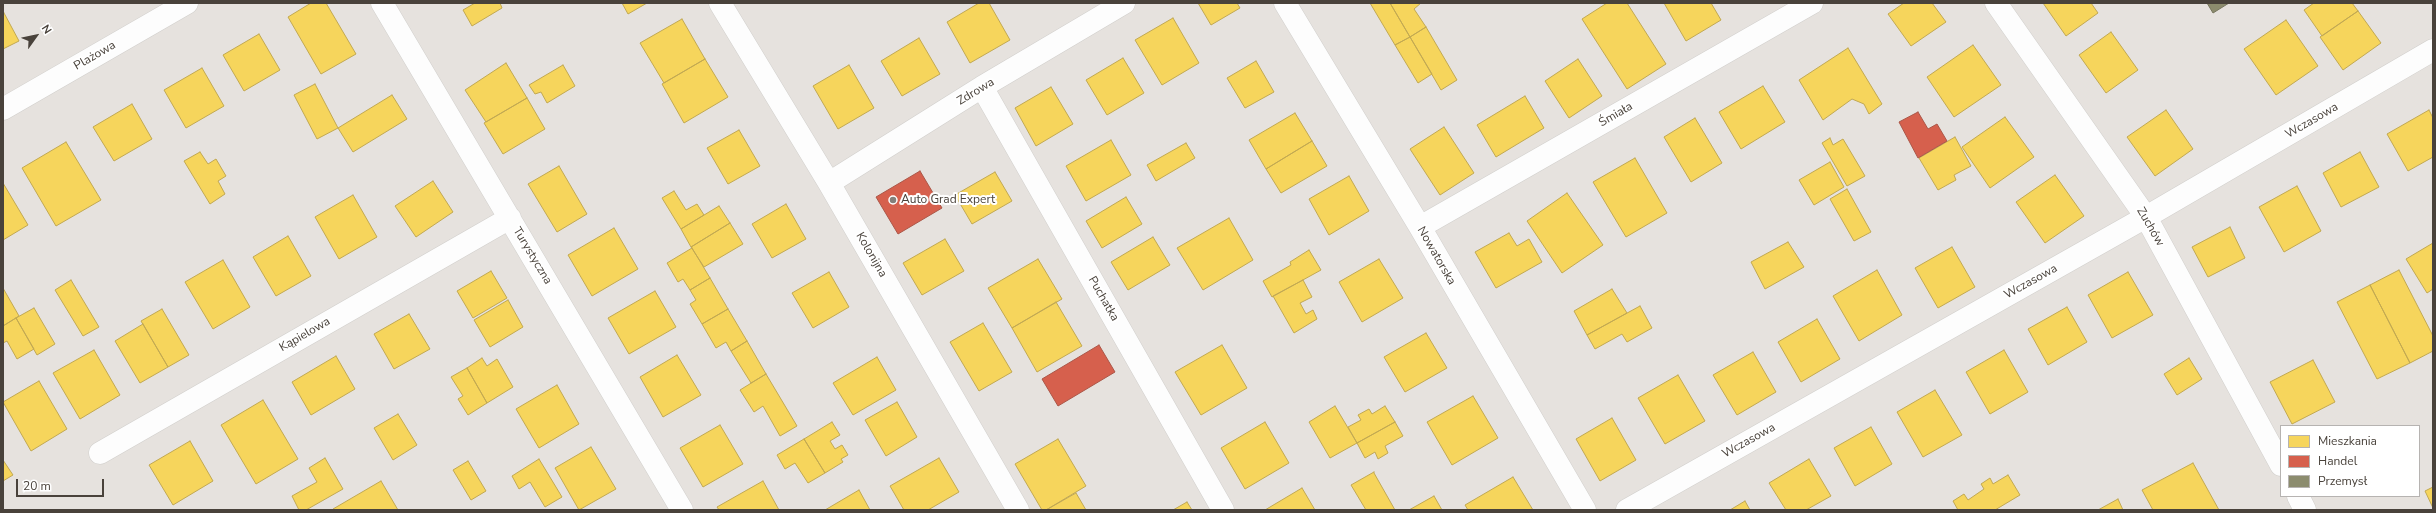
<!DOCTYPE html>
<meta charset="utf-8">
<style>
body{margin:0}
#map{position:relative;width:2436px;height:513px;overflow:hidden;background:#f3f1ef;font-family:"Nunito Sans",sans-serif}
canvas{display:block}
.frame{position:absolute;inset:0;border:4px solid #49423b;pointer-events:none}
.legend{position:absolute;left:2280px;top:425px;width:140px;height:72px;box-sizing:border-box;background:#fff;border:1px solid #b6b3b1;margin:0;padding:5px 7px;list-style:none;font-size:12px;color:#49423b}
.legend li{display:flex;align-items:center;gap:8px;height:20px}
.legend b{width:20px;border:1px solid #b6b3b1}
.north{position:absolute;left:16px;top:16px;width:40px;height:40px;-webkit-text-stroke:3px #fff;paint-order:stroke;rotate:57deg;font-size:11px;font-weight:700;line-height:16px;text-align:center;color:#49423b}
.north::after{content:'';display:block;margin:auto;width:14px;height:18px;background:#49423b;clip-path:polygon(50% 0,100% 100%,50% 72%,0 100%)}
.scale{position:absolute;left:16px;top:479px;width:88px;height:18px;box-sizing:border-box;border:2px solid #49423b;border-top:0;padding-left:5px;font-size:12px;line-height:14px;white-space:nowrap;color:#49423b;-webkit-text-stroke:3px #fff;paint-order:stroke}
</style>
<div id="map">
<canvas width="2436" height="513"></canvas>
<div class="frame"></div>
<ul class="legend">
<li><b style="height:11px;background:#f6d55c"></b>Mieszkania</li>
<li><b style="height:11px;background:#d6604d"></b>Handel</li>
<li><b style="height:11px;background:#8c8c6e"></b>Przemysł</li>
</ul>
<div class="north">N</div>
<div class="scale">20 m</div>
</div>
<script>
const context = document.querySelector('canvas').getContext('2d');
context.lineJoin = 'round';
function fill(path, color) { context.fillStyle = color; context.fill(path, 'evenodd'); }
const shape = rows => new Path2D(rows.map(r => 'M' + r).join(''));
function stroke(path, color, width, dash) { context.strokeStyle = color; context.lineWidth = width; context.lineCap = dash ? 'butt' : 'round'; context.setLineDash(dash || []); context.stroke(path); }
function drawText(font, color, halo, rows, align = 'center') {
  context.font = font + ' "Nunito Sans",sans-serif'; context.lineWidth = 4; context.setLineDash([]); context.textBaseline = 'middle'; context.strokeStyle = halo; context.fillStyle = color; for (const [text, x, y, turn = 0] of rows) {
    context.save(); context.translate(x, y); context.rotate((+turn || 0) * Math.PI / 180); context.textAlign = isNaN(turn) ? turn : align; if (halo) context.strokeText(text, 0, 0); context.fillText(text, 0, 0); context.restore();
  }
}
fill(shape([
 [3,3,2433,3,2433,510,3,510],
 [2281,426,2419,426,2419,496,2281,496]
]), '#e6e2de');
const homes = shape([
 [311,3,326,3,356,54,321,74,288,17,311,3],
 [475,3,500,3,502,8,472,26,463,10,475,3],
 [622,3,647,3,628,14,622,3],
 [979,3,989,3,1010,40,970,63,947,22,979,3],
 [1198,3,1237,3,1240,8,1211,25,1198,3],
 [1370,3,1390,3,1410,37,1395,45,1370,3],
 [1390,3,1421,3,1414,9,1426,27,1410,37,1390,3],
 [1607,3,1627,3,1666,64,1627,89,1582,19,1607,3],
 [1664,3,1711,3,1721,20,1686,41,1664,3],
 [1904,3,1932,3,1946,22,1911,46,1888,14,1904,3],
 [2043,3,2091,3,2098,13,2066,36,2043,3],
 [2314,3,2352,3,2358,11,2322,36,2304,10,2314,3],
 [2358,11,2381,43,2343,70,2320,37,2358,11],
 [4,13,19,41,3,49,3,14,4,13],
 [1173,18,1199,63,1162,85,1135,40,1173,18],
 [682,19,705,59,664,83,640,43,682,19],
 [2286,20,2318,66,2276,95,2244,49,2286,20],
 [1426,27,1457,80,1441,90,1410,37,1426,27],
 [2111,32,2138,70,2106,93,2079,55,2111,32],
 [259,34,280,70,244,91,223,55,259,34],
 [1410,37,1432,74,1418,83,1395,45,1410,37],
 [919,38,940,74,902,96,881,61,919,38],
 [1973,45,2001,85,1954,117,1927,77,1973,45],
 [1848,48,1882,104,1869,114,1864,104,1852,99,1823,120,1799,80,1848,48],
 [1123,58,1144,93,1107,115,1086,80,1123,58],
 [705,59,728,97,684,123,662,84,705,59],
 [1578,59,1602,96,1569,118,1545,81,1578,59],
 [1256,61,1274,92,1245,108,1227,78,1256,61],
 [506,63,527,98,486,122,465,90,506,63],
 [563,65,575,86,547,103,541,92,535,94,529,85,563,65],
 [849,65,874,108,838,129,813,86,849,65],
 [202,68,224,106,186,128,164,90,202,68],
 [315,84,338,128,317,139,294,95,315,84],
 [1763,86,1785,122,1741,149,1719,112,1763,86],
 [1051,87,1073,124,1036,146,1015,108,1051,87],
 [392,95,407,119,353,152,338,128,392,95],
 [1525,96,1544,128,1496,157,1477,125,1525,96],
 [527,98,545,129,503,154,484,123,527,98],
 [132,104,152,139,114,161,93,127,132,104],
 [2166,110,2193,149,2155,176,2127,137,2166,110],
 [2429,110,2433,118,2433,157,2408,171,2387,134,2429,110],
 [1295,113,1312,141,1266,169,1249,140,1295,113],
 [2005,117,2034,157,1990,188,1962,147,2005,117],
 [1695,118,1722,163,1691,182,1664,137,1695,118],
 [1444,127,1474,173,1440,195,1410,149,1444,127],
 [739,130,760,166,728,184,707,148,739,130],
 [1955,137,1971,166,1954,175,1956,180,1938,190,1919,158,1955,137],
 [1830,138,1833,145,1843,139,1865,176,1847,186,1822,143,1830,138],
 [1111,140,1131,175,1086,201,1066,166,1111,140],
 [1312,141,1327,166,1281,193,1266,169,1312,141],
 [66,142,101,200,56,226,22,168,66,142],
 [1186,143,1195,158,1156,181,1147,165,1186,143],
 [200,152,208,164,216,159,226,176,218,181,225,194,210,204,184,161,200,152],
 [2360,152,2379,187,2341,207,2323,173,2360,152],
 [1635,158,1667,213,1626,237,1593,182,1635,158],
 [1830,162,1844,187,1814,205,1799,180,1830,162],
 [559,166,587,214,557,232,528,184,559,166],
 [995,172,1012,201,972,224,955,195,995,172],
 [2055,175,2084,216,2045,243,2016,202,2055,175],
 [1349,176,1369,211,1329,235,1309,199,1349,176],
 [433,181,453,212,416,237,395,206,433,181],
 [3,183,28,225,3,240,3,183],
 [2297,186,2321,231,2284,252,2259,207,2297,186],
 [1847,189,1871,232,1854,241,1830,199,1847,189],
 [674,191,686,210,697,204,704,215,681,229,662,198,674,191],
 [1567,193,1603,245,1562,273,1527,221,1567,193],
 [353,195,377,237,339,259,315,217,353,195],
 [1126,197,1142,224,1102,248,1086,221,1126,197],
 [786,204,806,239,772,258,752,224,786,204],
 [719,206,730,223,691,247,681,229,719,206],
 [1229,218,1253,260,1203,290,1177,248,1229,218],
 [730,223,743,244,704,267,691,247,730,223],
 [2230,227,2245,258,2208,277,2192,247,2230,227],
 [614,228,638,269,592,296,568,255,614,228],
 [1509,233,1517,246,1529,239,1542,262,1496,288,1475,252,1509,233],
 [288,236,311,276,276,296,253,257,288,236],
 [1153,237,1170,265,1128,290,1111,262,1153,237],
 [945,239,964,271,922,295,903,263,945,239],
 [1788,242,1804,267,1765,289,1751,262,1788,242],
 [2433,243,2433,289,2427,293,2406,259,2433,243],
 [1952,247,1975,287,1938,308,1915,268,1952,247],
 [692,248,710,278,690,290,683,279,678,282,667,263,692,248],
 [1309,250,1321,270,1272,297,1263,281,1291,265,1290,262,1309,250],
 [1038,259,1062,299,1012,328,988,288,1038,259],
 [1379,259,1403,298,1362,322,1339,282,1379,259],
 [223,260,250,307,213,329,185,282,223,260],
 [1877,270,1902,315,1859,341,1833,296,1877,270],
 [2399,270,2433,336,2433,351,2410,363,2370,285,2399,270],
 [491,271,507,298,473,318,457,291,491,271],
 [829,272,849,307,813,328,792,293,829,272],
 [2128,272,2153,315,2112,338,2088,295,2128,272],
 [710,278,728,309,702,324,690,304,696,300,690,290,710,278],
 [71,280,99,327,83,336,55,290,71,280],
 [1303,280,1312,297,1300,303,1306,314,1313,310,1317,319,1294,333,1273,296,1303,280],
 [2370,285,2410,363,2377,379,2337,302,2370,285],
 [3,288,19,316,3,326,3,288],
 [1612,289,1627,313,1587,335,1574,311,1612,289],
 [655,291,676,327,629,354,608,318,655,291],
 [508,300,523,327,490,347,474,320,508,300],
 [1056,302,1082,346,1037,372,1012,328,1056,302],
 [1640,306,1652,328,1627,342,1622,334,1595,349,1587,335,1640,306],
 [2067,307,2087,342,2048,365,2028,329,2067,307],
 [34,308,55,344,37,355,16,318,34,308],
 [162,309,189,355,168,367,141,321,162,309],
 [728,309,747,341,731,351,726,342,716,348,702,324,728,309],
 [409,314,430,349,394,369,374,334,409,314],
 [16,318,34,349,17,359,7,341,3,343,3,326,16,318],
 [1817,319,1840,359,1801,382,1778,342,1817,319],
 [983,323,1012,372,979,391,950,342,983,323],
 [143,324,168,367,140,383,115,341,143,324],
 [1426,333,1447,368,1405,392,1384,357,1426,333],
 [747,341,766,374,751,383,731,351,747,341],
 [1222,345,1247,388,1201,415,1175,372,1222,345],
 [94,350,120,395,80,419,53,373,94,350],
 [2004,350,2028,392,1990,414,1966,372,2004,350],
 [1753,352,1776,392,1737,415,1713,375,1753,352],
 [677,355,701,395,663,417,640,377,677,355],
 [336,356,355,389,311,415,292,382,336,356],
 [877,357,896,390,853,415,833,383,877,357],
 [482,358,487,366,497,359,513,387,487,403,467,368,482,358],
 [2189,358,2202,379,2177,395,2164,374,2189,358],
 [2313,360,2335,402,2292,424,2270,382,2313,360],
 [467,368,487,403,468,415,458,399,463,396,451,377,467,368],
 [766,374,797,426,780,436,763,406,754,412,740,390,766,374],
 [1678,375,1705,421,1665,444,1638,398,1678,375],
 [39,381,67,429,31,451,3,402,39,381],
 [557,385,579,424,539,448,516,409,557,385],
 [1935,390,1962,435,1923,457,1897,412,1935,390],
 [1473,396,1498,438,1452,465,1427,422,1473,396],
 [263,400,298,459,256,484,221,425,263,400],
 [897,402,917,437,886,456,865,420,897,402],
 [1335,406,1357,443,1330,458,1309,422,1335,406],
 [1385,406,1395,422,1357,443,1348,427,1361,420,1358,415,1369,409,1372,414,1385,406],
 [398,414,417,445,393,460,374,428,398,414],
 [1612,418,1636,460,1600,481,1576,439,1612,418],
 [832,422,840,435,830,441,835,449,842,445,848,455,841,459,843,462,825,473,804,439,832,422],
 [1265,422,1289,463,1245,489,1221,448,1265,422],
 [1395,422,1403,436,1385,446,1388,453,1378,459,1375,452,1365,458,1357,443,1395,422],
 [720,425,743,464,703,487,680,448,720,425],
 [1871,427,1892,464,1855,486,1834,448,1871,427],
 [804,439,825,473,808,483,795,463,785,469,777,455,804,439],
 [1058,439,1086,486,1046,510,1042,510,1015,464,1058,439],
 [190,441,213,481,173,505,149,465,190,441],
 [591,447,616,489,579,510,555,468,591,447],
 [325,458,343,489,306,510,299,510,292,496,317,482,309,468,325,458],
 [939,458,959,492,928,510,904,510,890,486,939,458],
 [539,459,562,497,545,507,530,482,519,489,512,476,539,459],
 [1809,459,1831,496,1806,510,1786,510,1769,483,1809,459],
 [3,460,13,475,3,481,3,460],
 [468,461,486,491,471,500,453,470,468,461],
 [2193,463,2219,510,2153,510,2142,490,2193,463],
 [1374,472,1374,473,1395,510,1366,510,1351,485,1374,472],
 [2008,475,2020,495,1995,510,1958,510,1953,501,1964,494,1968,500,1984,489,1981,484,1990,478,1993,484,2008,475],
 [1513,477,1533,510,1468,510,1465,505,1513,477],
 [381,481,398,510,334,510,333,509,381,481],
 [763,481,779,510,719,510,717,507,763,481],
 [2433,487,2433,508,2425,491,2433,487],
 [1302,488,1315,510,1265,510,1302,488],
 [859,490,870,510,825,510,859,490],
 [1076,493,1086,510,1046,510,1076,493],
 [1434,496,1442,510,1409,510,1434,496],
 [2118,499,2123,510,2098,510,2118,499],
 [1745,501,1750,510,1730,510,1745,501],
 [1187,502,1192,510,1173,510,1187,502]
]);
fill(homes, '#f6d55c');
stroke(homes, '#c2a952', 1);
const shops = shape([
 [1918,112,1928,129,1937,124,1947,141,1918,158,1899,122,1918,112],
 [920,171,942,208,898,234,876,197,920,171],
 [1099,345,1115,372,1058,406,1042,379,1099,345]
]);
fill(shops, '#d6604d');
stroke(shops, '#ac5748', 1);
const industry = shape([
 [2207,3,2229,3,2213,13,2207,3]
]);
fill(industry, '#8c8c6e');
stroke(industry, '#78765f', 1);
const minor = shape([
 [382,3,682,510],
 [720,3,829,183,1018,510],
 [1285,3,1420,227,1585,510],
 [1996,3,2146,217,2281,465],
 [982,87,1223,510],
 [3,109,187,3],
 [829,183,982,87,1124,3],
 [1420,227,1812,3],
 [100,453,510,218],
 [2298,496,2305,510],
 [1627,510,2146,217,2433,50]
]);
stroke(minor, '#d1cfcc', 23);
stroke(minor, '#fdfdfd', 22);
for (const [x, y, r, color] of [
 [893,200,4,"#847f7a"]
]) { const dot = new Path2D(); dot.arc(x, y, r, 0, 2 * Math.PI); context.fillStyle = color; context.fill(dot); stroke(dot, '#fff', 1.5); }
drawText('12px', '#49423b', '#fff', [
 ["Plażowa",95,56,-30],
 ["Zdrowa",976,92,-31],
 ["Śmiała",1616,115,-30],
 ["Wczasowa",2312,121,-30],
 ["Zuchów",2150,227,60],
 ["Kolonijna",871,255,60],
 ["Turystyczna",532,256,59],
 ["Nowatorska",1436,256,60],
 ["Wczasowa",2031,282,-29],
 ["Puchatka",1103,299,60],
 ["Kąpielowa",305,335,-30],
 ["Wczasowa",1749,441,-29]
]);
drawText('12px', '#49423b', '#fff', [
 ["Auto Grad Expert",901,200]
], 'left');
</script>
